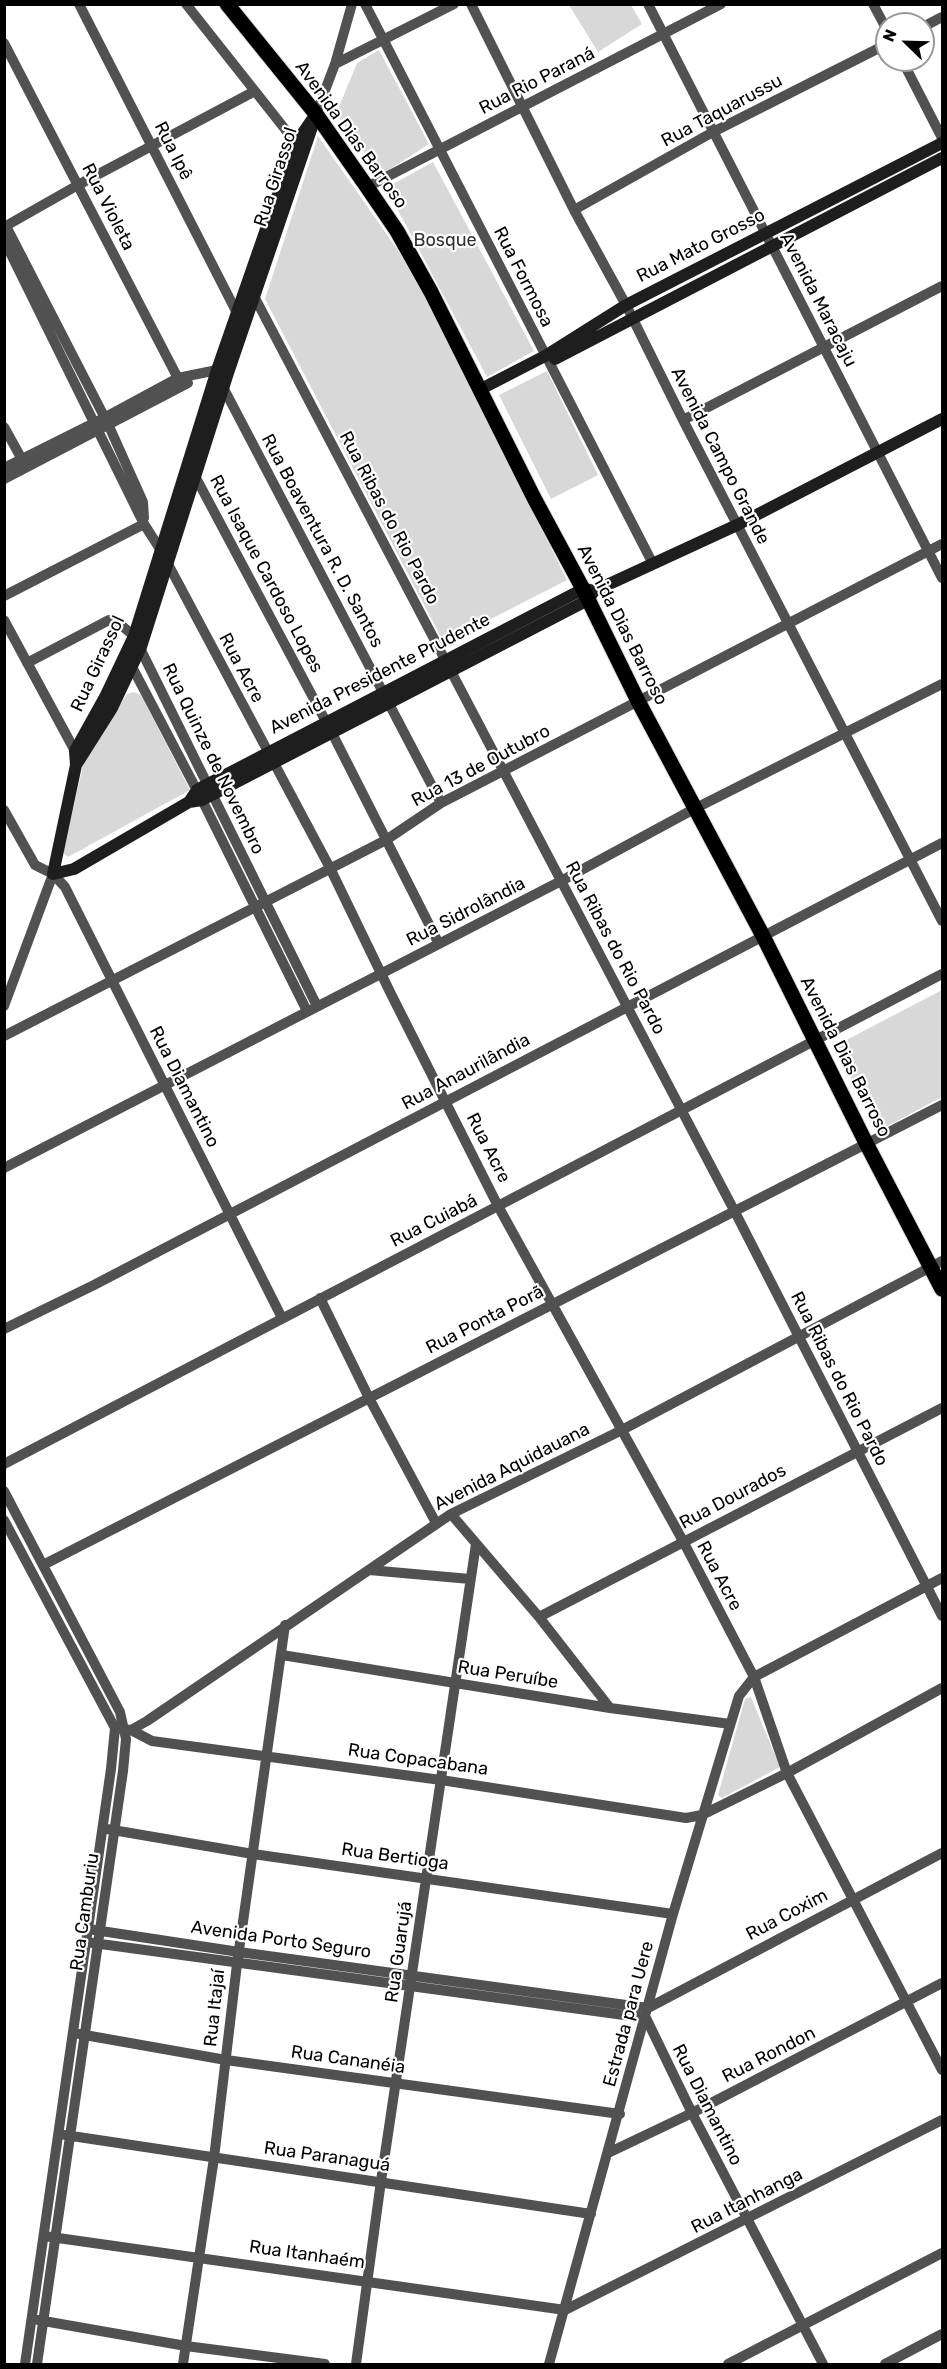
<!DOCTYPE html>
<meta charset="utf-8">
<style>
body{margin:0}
#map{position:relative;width:947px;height:2369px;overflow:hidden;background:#fff;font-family:Rubik,sans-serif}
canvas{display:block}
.frame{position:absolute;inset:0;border:6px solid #000;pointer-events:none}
.north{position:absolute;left:875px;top:12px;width:60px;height:60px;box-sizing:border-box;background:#fff;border:2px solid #999;border-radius:50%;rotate:293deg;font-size:16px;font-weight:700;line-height:24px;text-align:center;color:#000}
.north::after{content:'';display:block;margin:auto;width:21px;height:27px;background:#000;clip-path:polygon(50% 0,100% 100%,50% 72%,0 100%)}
</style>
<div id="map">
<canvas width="947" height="2369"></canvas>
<div class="frame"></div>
<div class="north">N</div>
</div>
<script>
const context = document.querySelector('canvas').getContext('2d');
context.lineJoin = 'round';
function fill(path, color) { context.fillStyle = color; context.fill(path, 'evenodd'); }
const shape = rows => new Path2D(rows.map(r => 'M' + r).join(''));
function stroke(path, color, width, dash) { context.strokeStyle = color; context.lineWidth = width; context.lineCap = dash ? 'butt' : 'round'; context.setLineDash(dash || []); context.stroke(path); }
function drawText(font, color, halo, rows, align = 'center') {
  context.font = font + ' Rubik,sans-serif'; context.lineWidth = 4.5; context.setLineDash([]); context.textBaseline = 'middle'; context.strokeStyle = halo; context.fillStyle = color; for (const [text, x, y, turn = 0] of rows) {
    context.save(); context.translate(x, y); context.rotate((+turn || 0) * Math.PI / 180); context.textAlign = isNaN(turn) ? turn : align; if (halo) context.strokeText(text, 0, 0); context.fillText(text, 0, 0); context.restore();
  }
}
fill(shape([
 [569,5,631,5,642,24,598,52],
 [379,50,429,144,381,175,336,114,357,63],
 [318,136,397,249,426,297,567,580,444,643,265,299],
 [433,162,534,351,487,377,386,188],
 [547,371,598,475,551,499,499,395],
 [134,692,141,695,190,790,68,857,63,853,84,761,127,694],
 [942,990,942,1097,878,1131,835,1046],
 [751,1697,780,1767,722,1798,718,1795,745,1699]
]), '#d8d8d8');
const primary = shape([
 [227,4,316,114,367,187,397,231,431,292,534,498,583,589,638,701,763,936,866,1143,942,1289]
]);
stroke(primary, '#dbdbdb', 17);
stroke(shape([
 [79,4,237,313],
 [186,4,296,143],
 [365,4,653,564],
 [471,4,574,210,626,305,683,420,942,921],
 [648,4,942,578],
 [873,4,887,30],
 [923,27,942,17],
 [4,43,182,386],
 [902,60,942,138],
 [335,64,454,4],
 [316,114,335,64,352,4],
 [367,187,721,4],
 [574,210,713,132,887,44],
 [6,226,108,424,143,502,144,518],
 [4,227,78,185,255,91],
 [4,240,144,524,160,549,330,868,391,994,498,1206,683,1541,754,1677,787,1773,942,2070],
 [255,298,735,1212,942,1616],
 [224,389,441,803],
 [683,420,942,286],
 [4,427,24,463],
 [4,468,104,418,178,378,217,370,222,371],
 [195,476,332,733,439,944],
 [4,479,188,383],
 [4,596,144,524],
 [4,620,75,751,81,754],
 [27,663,109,620,115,620,134,636,317,1006],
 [130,663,202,800,307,1011],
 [4,810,35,865,53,874,65,887,282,1318],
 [4,1006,53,874],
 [4,1036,386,840,441,803,942,544],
 [4,1168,561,881,694,809,942,684],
 [320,1298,369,1398,436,1523],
 [4,1329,94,1285,942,843],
 [4,1464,942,974],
 [4,1491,120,1712,126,1739,123,1771,37,2364],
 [451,1514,539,1617,610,1708],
 [4,1520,115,1728,111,1769,25,2364],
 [43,1565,942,1105],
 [369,1570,470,1579],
 [539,1617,942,1408],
 [282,1655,610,1708,730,1724],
 [115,1728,131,1730,147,1721,451,1514,620,1431,942,1261],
 [131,1730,152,1741,441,1780,686,1818,702,1815,787,1773,942,1688],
 [107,1829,253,1854,673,1914],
 [88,1929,239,1952,648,2008,942,1853],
 [86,1942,646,2018,692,2113,823,2364],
 [79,2034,226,2060,620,2114],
 [65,2135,591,2214],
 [608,2153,692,2113,942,1983],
 [44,2236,565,2310,942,2120],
 [38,2320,186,2346,325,2364],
 [183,2364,214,2158,237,1964,285,1625],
 [356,2364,381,2181,476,1544],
 [549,2364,673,1914,739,1696,754,1677,942,1578],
 [728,2364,942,2253],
 [885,2364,942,2334]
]), '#515151', 10);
stroke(shape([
 [316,114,296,143,217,370,134,636,105,697,75,751,76,765,53,874,74,869,189,802,202,800,451,671,588,600,594,591,737,525,942,419],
 [555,359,942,158],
 [481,389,545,356,626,305,942,143],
 [76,765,112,708,141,647,228,373,313,124],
 [189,802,197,790,206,785,583,589,590,590]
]), '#1e1e1e', 12);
stroke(primary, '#000', 15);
drawText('18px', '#000', '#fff', [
 ["Rua Rio Paraná",537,81,-27],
 ["Rua Taquarussu",722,111,-28],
 ["Avenida Dias Barroso",351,135,54],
 ["Rua Ipê",173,151,63],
 ["Rua Girassol",276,177,-72],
 ["Rua Violeta",108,207,63],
 ["Rua Mato Grosso",701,246,-27],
 ["Rua Formosa",523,277,63],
 ["Avenida Maracaju",818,300,63],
 ["Avenida Campo Grande",720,456,63],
 ["Rua Ribas do Rio Pardo",389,518,62],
 ["Rua Boaventura R. D. Santos",322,541,62],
 ["Rua Isaque Cardoso Lopes",266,574,62],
 ["Avenida Dias Barroso",622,625,63],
 ["Rua Girassol",98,664,-65],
 ["Rua Acre",241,668,62],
 ["Avenida Presidente Prudente",380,674,-27],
 ["Rua Quinze de Novembro",213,759,64],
 ["Rua 13 de Outubro",481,766,-28],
 ["Rua Sidrolândia",466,912,-27],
 ["Rua Ribas do Rio Pardo",615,948,62],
 ["Avenida Dias Barroso",845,1057,63],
 ["Rua Anaurilândia",466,1072,-28],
 ["Rua Diamantino",184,1087,63],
 ["Rua Acre",488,1148,63],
 ["Rua Cuiabá",434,1221,-27],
 ["Rua Ponta Porã",485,1320,-27],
 ["Rua Ribas do Rio Pardo",839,1379,63],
 ["Avenida Aquidauana",512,1467,-27],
 ["Rua Dourados",733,1497,-28],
 ["Rua Acre",719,1576,62],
 ["Rua Peruíbe",508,1675,9],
 ["Rua Copacabana",418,1760,8],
 ["Rua Bertioga",395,1857,8],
 ["Rua Camburiu",85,1912,-82],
 ["Rua Coxim",787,1915,-28],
 ["Avenida Porto Seguro",281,1940,8],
 ["Rua Guarujá",399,1952,-82],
 ["Rua Itajaí",215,2008,-84],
 ["Estrada para Uere",629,2014,-75],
 ["Rua Rondon",769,2055,-27],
 ["Rua Cananéia",348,2060,8],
 ["Rua Diamantino",707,2105,63],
 ["Rua Paranaguá",327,2157,8],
 ["Rua Itanhanga",747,2201,-27],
 ["Rua Itanhaém",307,2255,8]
]);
drawText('18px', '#2f2f2f', '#fff', [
 ["Bosque",445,241]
]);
</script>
